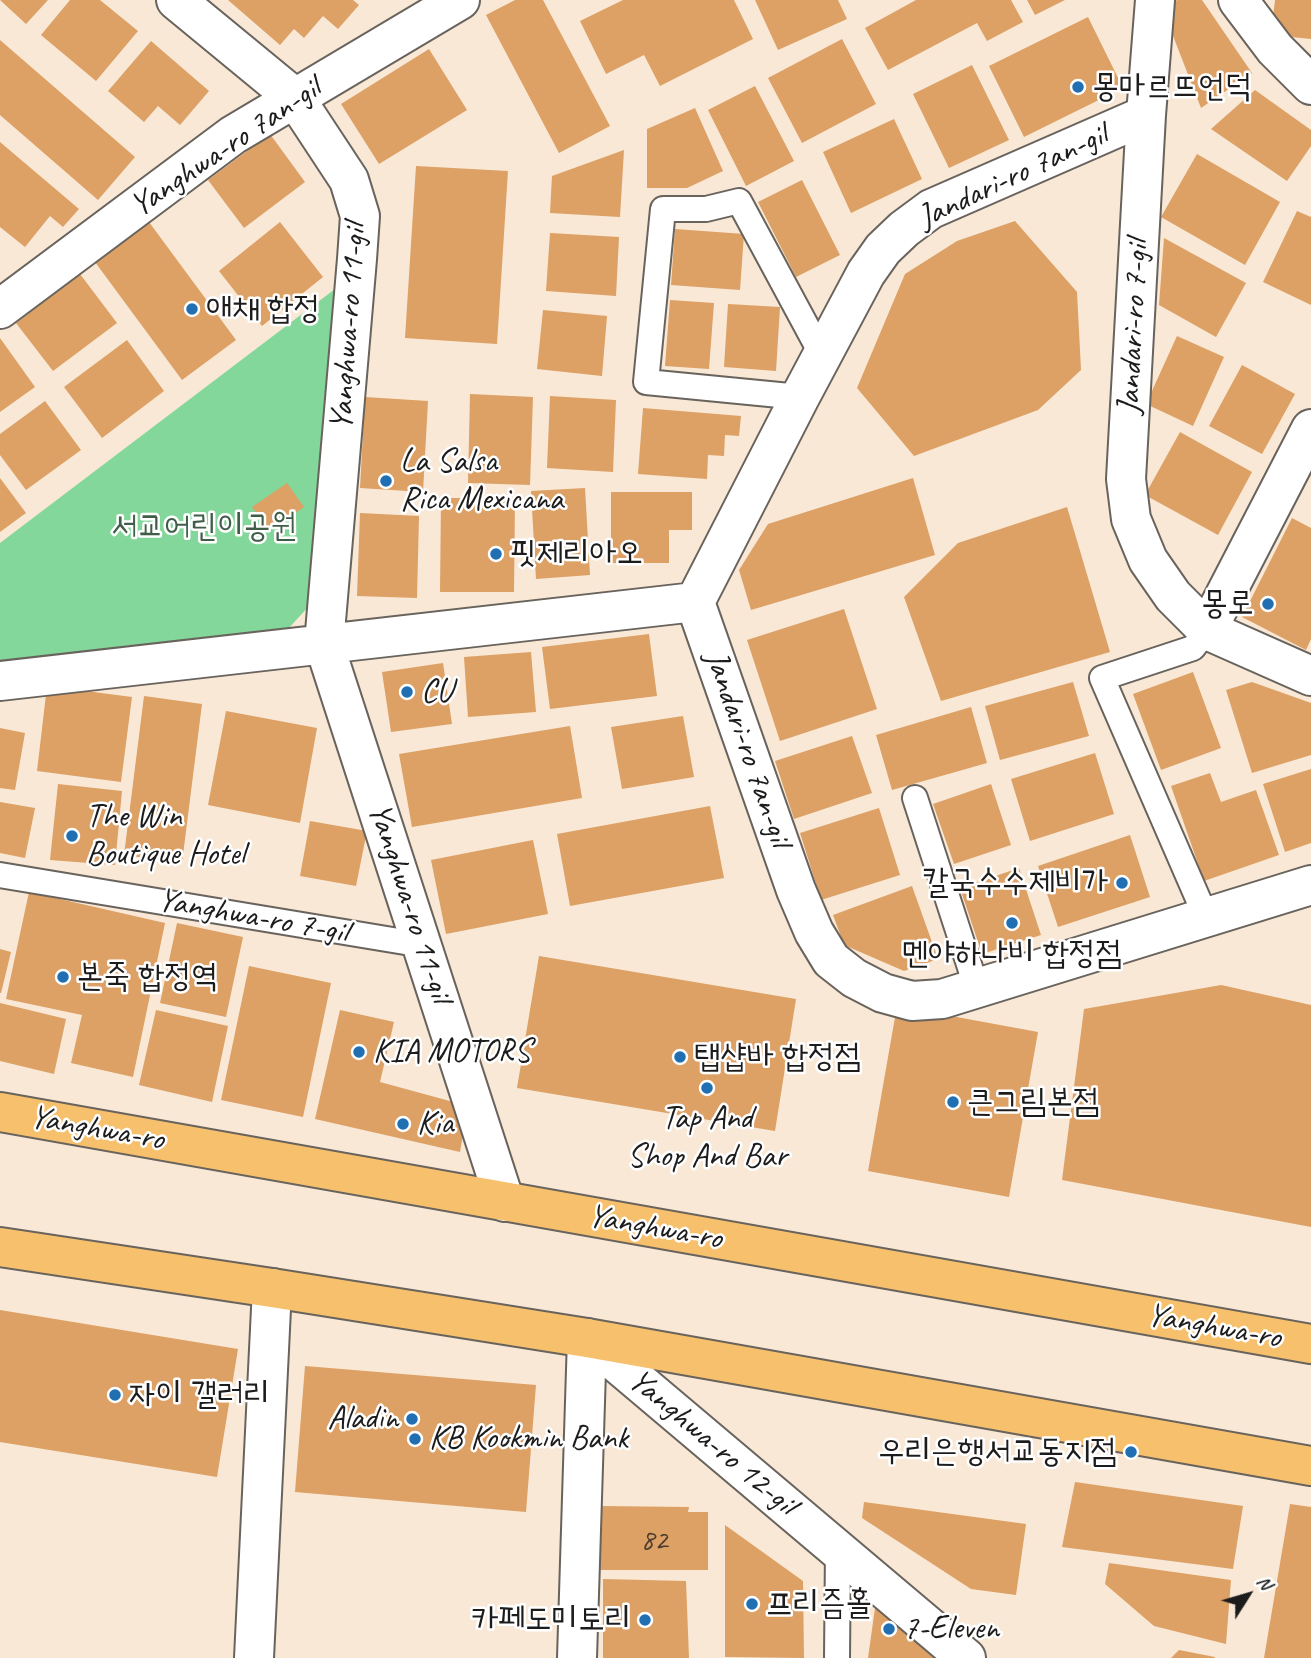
<!DOCTYPE html>
<meta charset="utf-8">
<style>
body{margin:0}
#map{position:relative;width:1311px;height:1658px;overflow:hidden;background:#f8e8d5;font-family:Caveat,sans-serif}
canvas{display:block}
.north{position:absolute;left:1213px;top:1560px;width:70px;height:70px;-webkit-text-stroke:5px #fff;paint-order:stroke;rotate:53deg;font-size:19px;font-weight:700;line-height:28px;text-align:center;color:#1c1c1c}
.north::after{content:'';display:block;margin:auto;width:24px;height:32px;background:#1c1c1c;clip-path:polygon(50% 0,100% 100%,50% 72%,0 100%)}
</style>
<div id="map">
<canvas width="1311" height="1658"></canvas>
<div class="north">N</div>
</div>
<script>
const context = document.querySelector('canvas').getContext('2d');
context.lineJoin = 'round';
function fill(path, color) { context.fillStyle = color; context.fill(path, 'evenodd'); }
const shape = rows => new Path2D(rows.map(r => 'M' + r).join(''));
function stroke(path, color, width, dash) { context.strokeStyle = color; context.lineWidth = width; context.lineCap = dash ? 'butt' : 'round'; context.setLineDash(dash || []); context.stroke(path); }
function drawText(font, color, halo, rows, align = 'center') {
  context.font = font + ' Caveat,"Poor Story",sans-serif'; context.lineWidth = 5; context.setLineDash([]); context.textBaseline = 'middle'; context.strokeStyle = halo; context.fillStyle = color; for (const [text, x, y, turn = 0] of rows) {
    context.save(); context.translate(x, y); context.rotate((+turn || 0) * Math.PI / 180); context.textAlign = isNaN(turn) ? turn : align; if (halo) context.strokeText(text, 0, 0); context.fillText(text, 0, 0); context.restore();
  }
}
fill(shape([
 [335,289,309,606,299,617,287,630,0,661,0,543]
]), '#83d79a');
fill(shape([
 [0,0,48,0,26,24],
 [70,0,100,0,138,31,96,81,41,35],
 [228,0,353,0,359,5,338,29,323,16,304,38,294,29,280,45],
 [515,0,543,0,610,126,559,153,486,15],
 [623,0,734,0,753,39,660,86,644,55,606,74,580,21],
 [755,0,838,0,847,19,778,50],
 [916,0,1011,0,1023,22,987,41,977,23,888,70,865,28],
 [1027,0,1065,0,1035,15],
 [1177,0,1202,0,1252,73,1201,108,1163,10],
 [1275,0,1311,0,1311,39,1271,35],
 [1088,17,1123,88,1024,137,989,66],
 [842,39,876,104,802,143,768,78],
 [0,40,135,157,98,200,0,115],
 [151,41,209,91,180,125,158,106,144,122,108,91],
 [429,49,467,110,379,164,341,104],
 [972,65,1009,140,949,168,913,94],
 [755,86,794,161,746,186,708,110],
 [1255,90,1311,130,1311,146,1287,181,1211,129],
 [695,108,723,171,687,188,647,188,647,129],
 [894,119,922,179,851,213,823,152],
 [270,134,305,182,244,228,208,180],
 [0,142,79,209,63,227,50,216,25,247,0,227],
 [624,150,620,217,550,213,552,176],
 [1197,154,1280,202,1245,265,1161,217],
 [416,166,508,171,497,344,405,338],
 [802,180,840,255,796,277,758,202],
 [1297,211,1311,217,1311,305,1263,282],
 [1015,221,1077,292,1081,370,1038,410,914,456,857,388,905,274,957,241],
 [149,222,236,340,182,380,95,262],
 [280,222,323,277,262,326,219,271],
 [675,229,744,234,740,290,671,285],
 [550,233,619,237,616,296,546,291],
 [1164,238,1246,283,1216,337,1159,305],
 [80,274,117,323,53,371,16,323],
 [670,300,714,303,709,369,665,366],
 [728,304,780,307,776,371,724,367],
 [543,310,607,316,602,376,537,369],
 [1177,336,1224,357,1193,426,1146,404],
 [0,338,35,387,0,412],
 [127,340,164,391,102,438,64,387],
 [1242,365,1295,394,1262,454,1209,426],
 [470,394,533,397,530,485,468,483],
 [550,396,616,400,613,472,547,468],
 [365,397,428,401,423,492,360,488],
 [45,401,81,450,26,490,0,455,0,434],
 [643,408,741,416,739,436,725,435,724,456,708,455,707,479,638,474],
 [1180,432,1252,472,1218,535,1145,495],
 [0,478,26,513,0,532],
 [913,478,935,555,751,610,739,570,768,524],
 [287,483,304,507,269,531,252,507],
 [585,488,590,575,536,579,531,491],
 [611,492,692,492,692,530,669,530,669,563,611,563],
 [441,498,515,498,514,592,440,592],
 [1067,507,1110,652,941,701,904,597,958,543],
 [360,513,419,516,417,598,357,596],
 [1292,518,1311,528,1311,639,1306,650,1242,617],
 [844,609,877,709,780,741,747,640],
 [649,634,657,696,550,709,542,647],
 [531,652,536,712,468,717,464,657],
 [443,663,452,724,391,732,382,672],
 [1193,672,1221,748,1161,770,1133,694],
 [1073,682,1089,736,1000,760,985,706],
 [1252,682,1311,703,1311,755,1252,773,1226,690],
 [47,686,132,697,121,782,37,771],
 [144,696,202,704,182,863,124,855],
 [971,707,987,763,892,790,876,735],
 [226,711,317,728,300,823,208,805],
 [683,716,694,777,622,789,611,727],
 [570,726,582,798,412,827,399,754],
 [0,728,25,733,15,790,0,788],
 [852,736,872,793,794,819,775,761],
 [1095,753,1114,814,1030,841,1011,779],
 [1311,769,1311,843,1285,852,1263,784],
 [1210,773,1221,802,1256,790,1279,855,1204,881,1171,786],
 [58,784,122,791,115,865,50,860],
 [991,784,1011,845,954,864,933,804],
 [0,802,35,808,25,858,0,853],
 [710,806,724,878,570,906,557,834],
 [879,808,900,875,821,900,800,833],
 [310,821,367,831,356,886,300,876],
 [1130,835,1150,897,1058,927,1038,866],
 [533,840,548,914,446,934,431,860],
 [1019,868,1041,935,982,954,960,888],
 [912,886,938,959,904,971,844,945,833,915],
 [29,892,165,923,133,1077,71,1063,82,1015,6,999],
 [177,923,243,937,226,1017,160,1003],
 [0,949,11,952,1,993,0,993],
 [539,956,796,999,775,1131,517,1088],
 [249,966,331,983,303,1117,221,1100],
 [1221,985,1311,1005,1311,1227,1062,1180,1084,1009],
 [0,1003,66,1019,54,1074,0,1061],
 [897,1006,1038,1032,1009,1197,868,1171],
 [156,1010,228,1026,212,1102,139,1085],
 [340,1010,394,1022,380,1082,468,1106,460,1152,315,1119],
 [0,1310,238,1349,217,1477,0,1442],
 [305,1366,536,1385,526,1512,295,1492],
 [1075,1482,1243,1506,1233,1569,1062,1547],
 [864,1502,1026,1524,1016,1595,971,1589,862,1518],
 [1290,1504,1311,1507,1311,1658,1264,1658],
 [599,1506,689,1507,688,1512,708,1512,708,1570,599,1570],
 [725,1525,803,1581,804,1658,725,1657],
 [1109,1563,1231,1580,1226,1644,1154,1626,1105,1584],
 [603,1579,686,1581,689,1658,603,1658],
 [876,1601,938,1658,868,1658],
 [1179,1650,1215,1657,1215,1658,1171,1658]
]), '#dda065');
const service = shape([
 [800,397,646,382,663,209,706,209,739,201,822,355],
 [915,798,977,989],
 [0,875,423,945],
 [1206,917,1102,678,1193,648,1207,630],
 [837,1658,838,1548]
]);
const minor = shape([
 [176,0,295,98,349,180,360,216,357,259,324,644,505,1202],
 [1155,0,1146,115,1126,479,1131,519,1148,560,1173,596,1207,630,1311,676],
 [1238,0,1275,49,1311,85],
 [1146,115,931,209,904,229,883,249,866,273,800,397,695,602,796,890,814,932,831,960,854,978,883,993,912,1001,942,999,1311,885],
 [0,309,233,135,460,0],
 [1207,630,1311,429],
 [0,681,695,602],
 [587,1338,966,1658],
 [254,1658,272,1288],
 [577,1658,587,1338]
]);
const primary = shape([
 [0,1112,1311,1344],
 [0,1247,272,1288,587,1338,1311,1466]
]);
stroke(service, '#69635d', 28);
stroke(minor, '#69635d', 42);
stroke(primary, '#69635d', 42);
stroke(service, '#fff', 24);
stroke(minor, '#fff', 38);
stroke(primary, '#f7c06c', 38);
for (const [x, y, r, color] of [
 [1078,87,7,"#1f6fb2"],
 [192,309,7,"#1f6fb2"],
 [386,481,7,"#1f6fb2"],
 [496,554,7,"#1f6fb2"],
 [1268,604,7,"#1f6fb2"],
 [407,692,7,"#1f6fb2"],
 [72,836,7,"#1f6fb2"],
 [1122,883,7,"#1f6fb2"],
 [1012,923,7,"#1f6fb2"],
 [63,977,7,"#1f6fb2"],
 [359,1052,7,"#1f6fb2"],
 [680,1057,7,"#1f6fb2"],
 [707,1088,7,"#1f6fb2"],
 [953,1102,7,"#1f6fb2"],
 [403,1124,7,"#1f6fb2"],
 [115,1395,7,"#1f6fb2"],
 [412,1419,7,"#1f6fb2"],
 [415,1439,7,"#1f6fb2"],
 [1131,1452,7,"#1f6fb2"],
 [752,1604,7,"#1f6fb2"],
 [645,1620,7,"#1f6fb2"],
 [889,1629,7,"#1f6fb2"]
]) { const dot = new Path2D(); dot.arc(x, y, r, 0, 2 * Math.PI); context.fillStyle = color; context.fill(dot); stroke(dot, '#fff', 2.5); }
drawText('30px', '#4c3d2e', null, [
 ["82",654,1541]
]);
drawText('33px', '#1c1c1c', '#fff', [
 ["몽마르뜨언덕",1092,87],
 ["애채 합정",206,309],
 ["La Salsa",400,462],
 ["Rica Mexicana",400,500],
 ["핏제리아오",510,554],
 ["몽로",1254,604,"right"],
 ["CU",421,692],
 ["The Win",86,817],
 ["Boutique Hotel",86,855],
 ["칼국수수제비가",1108,883,"right"],
 ["멘야하나비 합정점",1012,954,"center"],
 ["본죽 합정역",77,977],
 ["KIA MOTORS",373,1052],
 ["탭샵바 합정점",694,1057],
 ["큰그림본점",967,1102],
 ["Tap And",707,1119,"center"],
 ["Shop And Bar",707,1157,"center"],
 ["Kia",417,1124],
 ["자이 갤러리",129,1395],
 ["Aladin",398,1419,"right"],
 ["KB Kookmin Bank",429,1439],
 ["우리은행서교동지점",1117,1452,"right"],
 ["프리즘홀",766,1604],
 ["카페도미토리",631,1620,"right"],
 ["7-Eleven",903,1629]
], 'left');
drawText('33px', '#1c1c1c', '#fff', [
 ["Yanghwa-ro 7an-gil",226,148,-34],
 ["Jandari-ro 7an-gil",1013,177,-25],
 ["Yanghwa-ro 11-gil",349,327,-86],
 ["Jandari-ro 7-gil",1134,327,-87],
 ["Jandari-ro 7an-gil",747,749,71],
 ["Yanghwa-ro 11-gil",409,903,72],
 ["Yanghwa-ro 7-gil",253,917,10],
 ["Yanghwa-ro",97,1129,10],
 ["Yanghwa-ro",655,1228,10],
 ["Yanghwa-ro",1214,1327,10],
 ["Yanghwa-ro 12-gil",712,1443,40]
]);
drawText('33px', '#405d48', '#fff', [
 ["서교어린이공원",204,527]
]);
</script>
